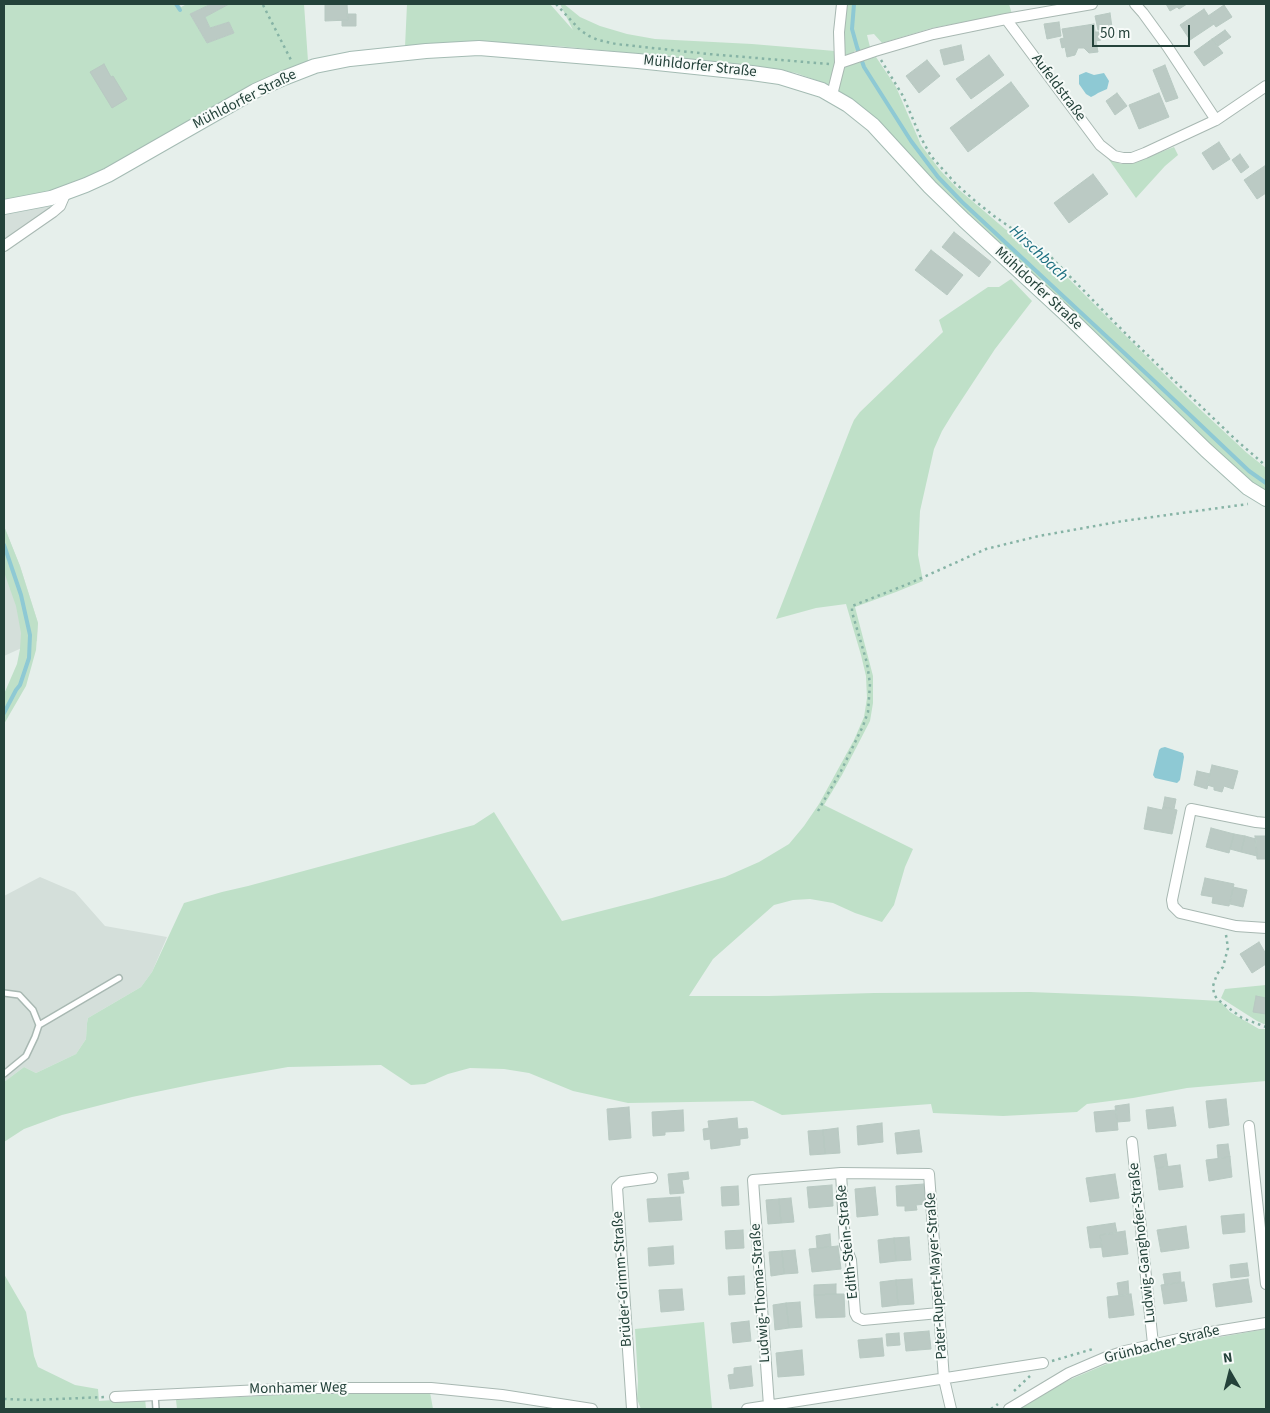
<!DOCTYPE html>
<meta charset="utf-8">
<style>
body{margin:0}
#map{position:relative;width:1270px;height:1413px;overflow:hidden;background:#e6efeb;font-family:"Source Sans 3",sans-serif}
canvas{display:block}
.frame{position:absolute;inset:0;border:5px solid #24423a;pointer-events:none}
.north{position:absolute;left:1205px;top:1348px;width:50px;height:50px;-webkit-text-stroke:4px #f7fbf9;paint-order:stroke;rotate:352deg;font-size:14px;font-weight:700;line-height:20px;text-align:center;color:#24423a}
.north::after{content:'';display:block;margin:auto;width:18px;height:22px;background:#24423a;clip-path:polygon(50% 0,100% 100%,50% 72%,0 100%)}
.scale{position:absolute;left:1092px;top:25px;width:98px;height:22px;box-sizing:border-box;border:2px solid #24423a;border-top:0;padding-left:6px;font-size:15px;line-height:18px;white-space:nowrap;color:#24423a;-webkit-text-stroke:4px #f7fbf9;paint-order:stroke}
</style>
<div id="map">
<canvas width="1270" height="1413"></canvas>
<div class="frame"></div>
<div class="north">N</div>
<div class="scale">50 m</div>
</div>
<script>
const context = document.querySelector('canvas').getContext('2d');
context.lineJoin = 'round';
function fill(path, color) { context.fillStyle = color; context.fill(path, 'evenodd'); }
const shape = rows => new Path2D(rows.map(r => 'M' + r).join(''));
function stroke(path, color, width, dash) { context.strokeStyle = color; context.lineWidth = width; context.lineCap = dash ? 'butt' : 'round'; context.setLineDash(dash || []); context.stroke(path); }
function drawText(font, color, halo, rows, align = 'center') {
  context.font = font + ' "Source Sans 3",sans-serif'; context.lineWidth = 4; context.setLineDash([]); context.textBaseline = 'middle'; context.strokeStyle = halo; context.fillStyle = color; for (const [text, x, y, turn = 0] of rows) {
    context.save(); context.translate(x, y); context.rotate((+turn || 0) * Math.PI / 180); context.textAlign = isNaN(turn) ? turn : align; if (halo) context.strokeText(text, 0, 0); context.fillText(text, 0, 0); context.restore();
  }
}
fill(shape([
 [56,202,37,220,4,242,4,214,24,211],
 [4,526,20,566,38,623,37,641,4,656],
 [40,877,75,892,105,926,167,937,152,972,141,987,88,1018,87,1023,86,1039,76,1054,36,1073,24,1067,4,1082,4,896]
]), '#d4dfda');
fill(shape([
 [4,4,179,4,181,7,187,4,211,4,190,14,207,43,234,33,229,22,210,28,205,17,228,4,304,4,308,61,279,72,240,92,95,175,64,188,35,196,4,202],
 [407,4,550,4,573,30,560,4,564,4,580,17,600,26,627,34,655,39,752,44,835,51,845,26,847,4,1009,4,1012,14,980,19,932,28,882,43,874,34,867,35,870,47,865,50,854,51,858,61,876,57,896,87,921,145,940,170,957,188,1005,229,1040,252,1064,274,1189,399,1247,453,1266,468,1266,493,1256,488,994,241,919,166,849,98,827,84,796,73,767,68,662,56,557,46,474,42,405,47],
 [1174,147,1178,155,1165,166,1136,198,1107,157,1121,164,1129,164],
 [1011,279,1032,301,995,349,953,413,942,431,934,449,920,511,918,555,923,581,896,592,855,607,873,676,873,703,870,721,842,775,824,805,913,849,905,867,894,905,882,922,855,913,833,903,810,899,793,900,774,905,713,959,689,996,769,996,874,993,1030,992,1132,996,1220,1001,1230,1012,1259,1029,1266,1029,1266,1081,1187,1088,1133,1098,1087,1104,1077,1112,1003,1116,933,1113,931,1104,782,1115,753,1101,628,1103,573,1091,529,1073,504,1069,470,1068,448,1074,425,1084,411,1085,381,1065,288,1067,209,1081,132,1097,62,1115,24,1129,4,1142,4,1082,24,1067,36,1073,76,1054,86,1039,87,1023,88,1018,141,987,152,972,184,903,222,892,248,886,474,825,494,812,562,921,652,898,725,877,759,862,789,844,804,826,819,804,854,740,864,717,867,698,866,676,861,655,846,604,816,608,776,619,851,427,854,420,860,412,943,332,939,320,988,287,999,287],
 [4,526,20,566,38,623,36,650,26,686,4,724,4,694,17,664,20,649,21,633,16,606,4,572],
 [1266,985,1266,1025,1257,1021,1221,998,1225,989],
 [4,1274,26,1312,34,1356,38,1367,75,1385,98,1389,99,1401,145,1398,146,1409,73,1409,73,1408,62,1409,4,1409],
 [704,1322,712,1408,696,1409,641,1409,637,1399,638,1381,635,1329],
 [1266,1329,1265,1409,1016,1409,1069,1380,1116,1360,1158,1348],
 [344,1392,430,1392,433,1409,177,1409,176,1400]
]), '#bfe0c8');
fill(shape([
 [1086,72,1094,75,1104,73,1109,81,1107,89,1098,93,1095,95,1091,97,1086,94,1079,84,1079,75],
 [1165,747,1183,753,1184,757,1180,780,1177,783,1155,778,1153,775,1159,750,1161,748]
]), '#8ec9d4');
stroke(shape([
 [176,4,180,10],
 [854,4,852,29,857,47,864,67,911,141,938,177,962,202,1150,377,1249,471,1266,483],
 [4,545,21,595,30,635,29,658,20,685,16,690,4,713]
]), '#8ec9d4', 4);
const building = shape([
 [211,4,229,4,205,17,210,28,229,22,234,33,207,43,190,14,211,4],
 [325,4,347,4,348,20,325,21,325,4],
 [1166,4,1187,4,1179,9,1177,7,1170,11,1166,4],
 [1224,5,1232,17,1216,27,1208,16,1224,5],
 [1204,9,1214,24,1190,40,1180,25,1204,9],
 [1110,13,1112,27,1098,30,1095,16,1110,13],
 [347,14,356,14,356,26,342,26,342,20,348,20,347,14],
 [1059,22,1061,36,1047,39,1044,24,1059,22],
 [1094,24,1095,32,1099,32,1101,40,1096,41,1098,52,1089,53,1084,48,1078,48,1075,55,1067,57,1065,47,1062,48,1060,39,1064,38,1062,29,1094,24],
 [1225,30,1231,37,1218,46,1212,39,1225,30],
 [1212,39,1223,53,1204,66,1194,52,1212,39],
 [961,45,964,60,944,65,940,50,961,45],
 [989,55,1004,75,971,99,956,79,989,55],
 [927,60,940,76,919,93,906,76,927,60],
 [104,64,111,77,113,76,127,99,112,108,90,72,104,64],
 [1165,65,1178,98,1166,102,1153,70,1165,65],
 [1011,82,1029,106,968,152,950,128,1011,82],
 [1117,93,1127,106,1115,115,1106,101,1117,93],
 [1159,93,1169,117,1139,129,1129,105,1159,93],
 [1219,142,1230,159,1213,170,1202,153,1219,142],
 [1240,154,1249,167,1241,173,1232,160,1240,154],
 [1266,165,1266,193,1257,199,1244,180,1266,165],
 [1093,174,1108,194,1069,223,1054,203,1093,174],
 [954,232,991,262,979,277,942,247,954,232],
 [931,250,963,275,947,295,915,270,931,250],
 [1212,765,1238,771,1233,789,1224,786,1222,792,1214,790,1214,787,1207,785,1212,765],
 [1197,771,1210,774,1207,789,1194,785,1197,771],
 [1165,797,1176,799,1174,809,1163,807,1165,797],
 [1148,807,1162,810,1163,807,1177,810,1172,834,1144,829,1148,807],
 [1211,828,1234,834,1229,853,1206,847,1211,828],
 [1234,834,1245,836,1241,852,1230,849,1234,834],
 [1245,836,1256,839,1257,856,1241,852,1245,836],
 [1255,836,1266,836,1266,859,1257,859,1255,836],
 [1205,878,1234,884,1229,906,1212,903,1213,897,1201,895,1205,878],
 [1233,887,1247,890,1243,907,1230,904,1233,887],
 [1259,942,1266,954,1266,964,1252,973,1240,954,1259,942],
 [1256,996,1266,998,1266,1014,1253,1012,1256,996],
 [1226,1099,1229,1125,1209,1128,1206,1101,1226,1099],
 [1129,1104,1130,1121,1117,1122,1115,1106,1129,1104],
 [629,1107,631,1138,609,1140,607,1109,629,1107],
 [1173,1107,1176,1126,1148,1129,1146,1110,1173,1107],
 [683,1110,684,1131,665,1132,665,1135,653,1136,652,1112,683,1110],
 [1116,1110,1118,1130,1096,1132,1094,1112,1116,1110],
 [737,1118,738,1129,747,1128,748,1138,740,1139,740,1145,711,1149,710,1139,704,1140,703,1129,709,1128,708,1121,737,1118],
 [882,1123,883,1142,858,1145,857,1126,882,1123],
 [838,1128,840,1153,825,1154,823,1130,838,1128],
 [823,1130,825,1154,810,1155,808,1131,823,1130],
 [919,1130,922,1152,897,1154,895,1133,919,1130],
 [1228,1144,1230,1157,1218,1158,1217,1145,1228,1144],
 [1166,1154,1168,1167,1156,1168,1154,1156,1166,1154],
 [1230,1157,1232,1177,1209,1181,1206,1160,1230,1157],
 [1180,1165,1183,1187,1159,1190,1156,1168,1180,1165],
 [688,1172,689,1179,682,1180,684,1193,670,1194,668,1174,688,1172],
 [1115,1174,1119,1198,1090,1202,1086,1178,1115,1174],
 [924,1184,926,1204,916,1205,917,1210,905,1211,905,1206,897,1206,896,1186,924,1184],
 [832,1185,833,1206,809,1208,807,1187,832,1185],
 [738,1186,739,1205,722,1206,721,1187,738,1186],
 [875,1187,878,1215,857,1217,855,1189,875,1187],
 [680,1197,682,1220,649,1222,647,1199,680,1197],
 [791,1198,794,1222,781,1223,779,1199,791,1198],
 [779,1199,781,1223,768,1224,766,1200,779,1199],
 [1244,1214,1245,1232,1223,1234,1221,1216,1244,1214],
 [1115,1223,1117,1233,1100,1235,1102,1247,1090,1248,1087,1227,1115,1223],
 [1186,1226,1189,1248,1161,1252,1157,1230,1186,1226],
 [743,1230,744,1248,726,1249,725,1231,743,1230],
 [1125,1231,1128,1254,1103,1257,1100,1235,1125,1231],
 [830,1234,831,1247,817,1248,816,1236,830,1234],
 [909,1237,911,1260,896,1261,894,1238,909,1237],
 [894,1238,896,1261,880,1263,878,1240,894,1238],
 [673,1246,674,1264,649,1266,648,1248,673,1246],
 [838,1246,841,1269,812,1272,809,1249,838,1246],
 [795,1250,798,1273,784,1274,782,1251,795,1250],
 [782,1251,784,1274,771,1276,769,1252,782,1251],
 [1247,1263,1249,1276,1231,1278,1230,1265,1247,1263],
 [1180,1272,1181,1282,1165,1285,1163,1274,1180,1272],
 [744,1276,745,1294,729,1295,728,1277,744,1276],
 [912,1279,914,1304,898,1305,896,1280,912,1279],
 [1248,1279,1252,1302,1216,1307,1213,1284,1248,1279],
 [896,1280,898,1305,882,1307,880,1282,896,1280],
 [1128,1281,1129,1295,1119,1296,1117,1283,1128,1281],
 [1184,1282,1187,1301,1164,1304,1161,1285,1184,1282],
 [836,1284,836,1294,814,1295,814,1285,836,1284],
 [682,1289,684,1310,661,1312,659,1290,682,1289],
 [836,1294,844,1294,845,1317,816,1318,814,1295,836,1294],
 [1131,1294,1134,1315,1109,1318,1107,1297,1131,1294],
 [800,1302,802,1327,789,1328,786,1303,800,1302],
 [786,1303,789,1328,775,1330,773,1305,786,1303],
 [749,1321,751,1341,733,1343,731,1323,749,1321],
 [929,1331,931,1349,906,1351,904,1333,929,1331],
 [899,1333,900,1345,887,1346,886,1334,899,1333],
 [882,1338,884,1356,860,1358,858,1340,882,1338],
 [802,1350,804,1375,778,1377,776,1353,802,1350],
 [751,1366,753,1386,730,1389,728,1375,734,1374,734,1368,751,1366]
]);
fill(building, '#bbcac4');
stroke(building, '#b8c9c2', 1);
const lane = shape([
 [4,993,19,995,33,1010,39,1025],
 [4,1074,26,1056,35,1037,39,1025,119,978],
 [155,1395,156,1409]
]);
const street = shape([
 [1135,4,1143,13,1167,46,1216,120],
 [1006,19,1100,145,1114,156,1123,158,1132,158,1145,153,1216,120,1266,86],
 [840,63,875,51,933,34,1006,19,1092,4],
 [832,95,840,63,839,32,842,4],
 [4,246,53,212,60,206,66,192],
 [1266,823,1256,822,1191,809,1172,900,1173,906,1180,913,1236,926,1266,928],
 [1249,1126,1266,1284],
 [1132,1142,1153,1344],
 [841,1173,845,1245,851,1260,855,1313,857,1317,863,1320,939,1313],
 [115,1397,303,1388,431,1388,502,1395,592,1409],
 [769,1406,753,1180,841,1173,929,1174,944,1379,951,1409],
 [632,1409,617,1187,622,1182,652,1178],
 [747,1409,1043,1363],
 [1009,1409,1069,1373,1104,1358,1125,1351,1205,1333,1266,1323]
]);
const secondary = shape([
 [4,207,51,198,86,185,108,175,255,91,284,78,315,66,350,59,426,51,479,48,638,61,752,73,780,77,822,90,848,105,873,125,930,187,964,220,1069,317,1206,450,1248,488,1266,499]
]);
stroke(lane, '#a8b8b2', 8);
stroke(street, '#a8b8b2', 12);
stroke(secondary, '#a4bbb3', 16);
stroke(shape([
 [556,4,580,30,589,36,598,40,616,44,708,54,829,64],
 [263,5,292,62],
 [881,60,903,96,921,138,931,156,955,183,974,200,994,216,1047,253,1130,338,1235,439,1266,466],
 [818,811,841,771,863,726,868,712,870,684,867,663,852,612,852,606,908,584,986,549,1039,536,1123,521,1248,504],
 [1226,935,1228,948,1223,967,1217,974,1213,986,1214,994,1217,999,1242,1018,1266,1027],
 [1052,1361,1093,1349],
 [1014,1391,1030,1376],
 [4,1399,34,1400,105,1397],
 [991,1409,998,1404]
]), '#86b3a5', 2.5, [2.5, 4]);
stroke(lane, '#fff', 5);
stroke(street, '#fff', 10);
stroke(secondary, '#fff', 14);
drawText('15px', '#24423a', '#f7fbf9', [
 ["Mühldorfer Straße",700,67,6],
 ["Aufeldstraße",1058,88,53],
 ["Mühldorfer Straße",245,100,-27],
 ["Mühldorfer Straße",1038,289,43],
 ["Edith-Stein-Straße",848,1242,-96],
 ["Ludwig-Ganghofer-Straße",1143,1243,-96],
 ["Pater-Rupert-Mayer-Straße",937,1276,-94],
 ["Brüder-Grimm-Straße",623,1279,-94],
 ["Ludwig-Thoma-Straße",761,1293,-94],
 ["Grünbacher Straße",1162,1345,-14],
 ["Monhamer Weg",298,1389,-1]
]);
drawText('italic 16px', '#1c6f80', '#f7fbf9', [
 ["Hirschbach",1038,254,43]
]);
</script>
